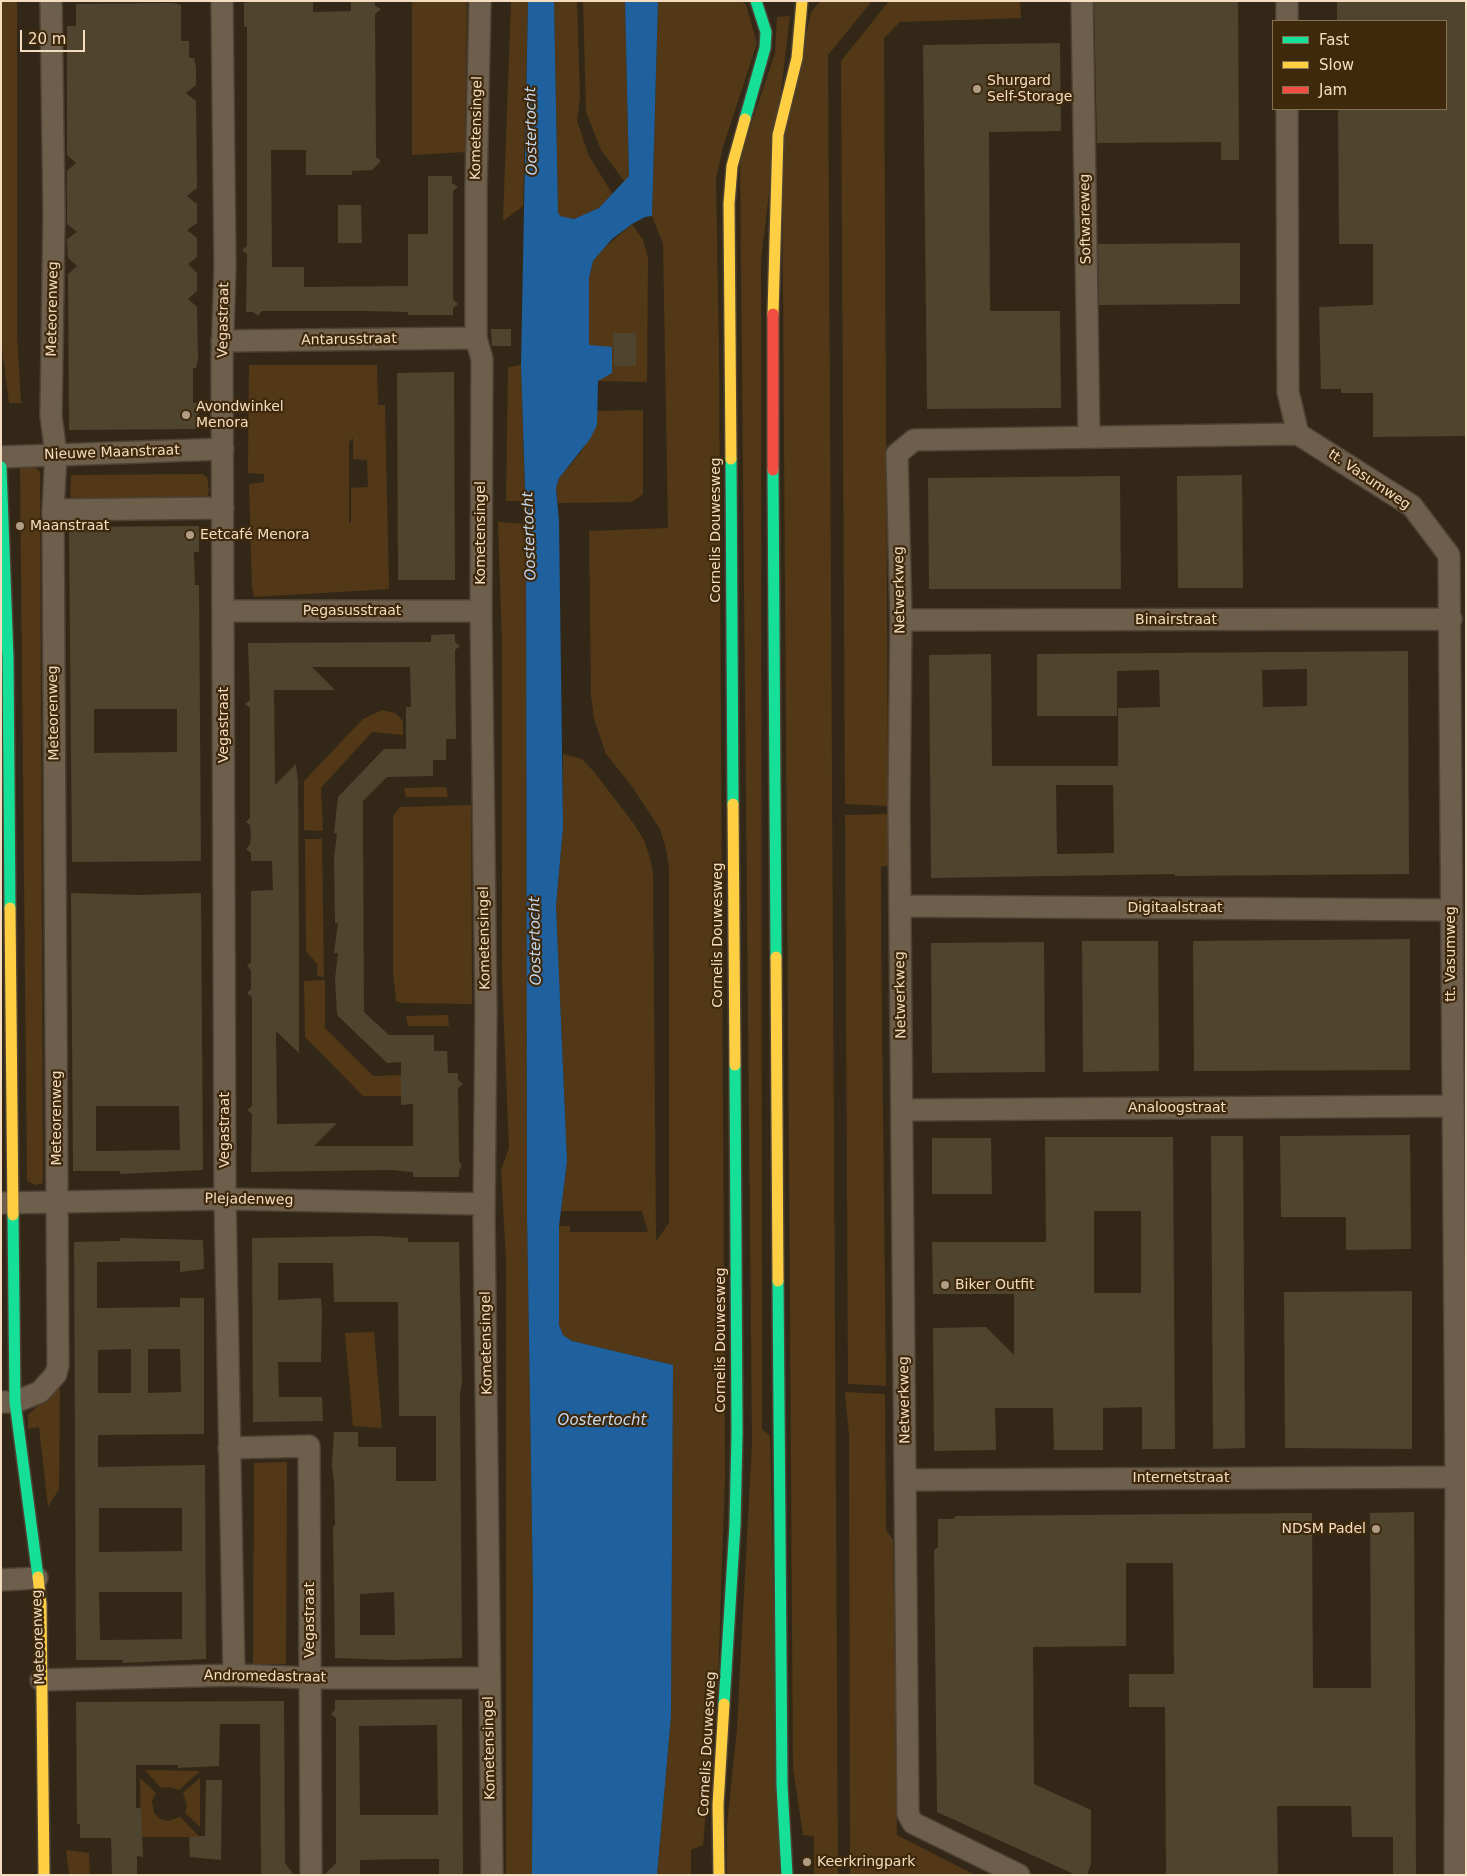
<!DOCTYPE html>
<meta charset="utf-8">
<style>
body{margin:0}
#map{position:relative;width:1467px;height:1876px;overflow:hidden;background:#332818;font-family:"DejaVu Sans",sans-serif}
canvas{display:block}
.frame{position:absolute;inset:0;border:2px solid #f4dcc1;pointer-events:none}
.legend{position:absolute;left:1272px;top:20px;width:175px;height:90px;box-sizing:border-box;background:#3f290c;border:1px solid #877154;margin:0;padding:6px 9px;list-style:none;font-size:15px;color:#f4dcc1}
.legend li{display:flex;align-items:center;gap:10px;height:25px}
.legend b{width:25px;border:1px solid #877154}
.scale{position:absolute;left:20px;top:30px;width:65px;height:22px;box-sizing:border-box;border:2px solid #f4dcc1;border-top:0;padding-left:6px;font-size:15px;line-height:18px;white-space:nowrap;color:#f4dcc1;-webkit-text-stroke:4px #3f290c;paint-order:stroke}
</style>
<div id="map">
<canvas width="1467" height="1876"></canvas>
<div class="frame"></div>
<ul class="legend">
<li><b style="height:6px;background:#16e098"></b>Fast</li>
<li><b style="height:6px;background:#ffcf43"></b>Slow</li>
<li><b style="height:6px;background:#f24e42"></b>Jam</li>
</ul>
<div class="scale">20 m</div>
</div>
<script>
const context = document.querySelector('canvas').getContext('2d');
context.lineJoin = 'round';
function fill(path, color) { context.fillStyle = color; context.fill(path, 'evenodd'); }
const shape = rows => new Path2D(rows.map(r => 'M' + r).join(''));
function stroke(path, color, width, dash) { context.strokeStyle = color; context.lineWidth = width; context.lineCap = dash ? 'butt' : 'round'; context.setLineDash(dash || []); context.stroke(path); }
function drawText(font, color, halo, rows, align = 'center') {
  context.font = font + ' "DejaVu Sans",sans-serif'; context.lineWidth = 4.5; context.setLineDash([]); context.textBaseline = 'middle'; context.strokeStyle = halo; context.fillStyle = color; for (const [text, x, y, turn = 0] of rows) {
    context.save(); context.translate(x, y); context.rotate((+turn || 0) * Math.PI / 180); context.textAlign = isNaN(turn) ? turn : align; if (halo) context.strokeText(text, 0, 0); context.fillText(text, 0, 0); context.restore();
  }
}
fill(shape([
 [1,1,17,1,17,333,21,403,9,403,1,340],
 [412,1,467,1,465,152,412,155],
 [511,1,528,1,523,206,503,221],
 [554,1,577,1,580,97,577,121,589,156,613,195,599,208,574,219,559,216,558,212],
 [583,1,625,1,629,176,625,182,601,150,586,112],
 [658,1,742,1,746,5,757,43,723,147,716,179,719,354,725,1478,718,1680,703,1845,691,1850,691,1875,657,1875,671,1716,673,1365,572,1341,563,1335,559,1325,559,1226,570,1226,570,1232,648,1232,642,1211,561,1211,567,1161,556,906,563,827,563,754,582,759,595,773,634,824,644,840,650,858,653,872,656,1241,669,1223,669,868,666,849,660,829,631,785,606,754,594,719,591,695,589,531,668,528,663,244,652,216],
 [820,1,872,1,828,55,838,1875,814,1875,814,1836,803,1835,793,1769,782,142,811,12],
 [889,1,1020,1,1021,18,900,22,884,38,888,806,845,804,841,61],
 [790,16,761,260,762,1429,770,1436,780,1875,727,1875,727,1825,737,1728,752,1442,740,158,775,53,777,17],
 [632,224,643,240,648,257,647,382,598,381,589,345,589,278,593,261,602,250],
 [249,365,377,365,378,405,385,405,389,589,254,597,252,587,249,484,264,482,264,474,248,473],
 [353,438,353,459,367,460,368,487,351,488,351,523,349,523,349,442],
 [521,365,525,501,506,501,508,367],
 [643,410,643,494,632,502,558,503,556,488,559,478,581,452,597,425,597,411],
 [26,464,33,465,40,472,43,1183,36,1185,27,1181,20,469],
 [203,474,207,477,209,491,206,500,70,502,71,475],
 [498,522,526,524,527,1213,533,1593,532,1875,506,1875,506,1260,501,1170,509,1148,502,978,502,644],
 [382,710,395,713,403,721,403,735,372,732,321,788,323,831,304,830,304,781,363,719],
 [446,787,448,797,406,797,404,788],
 [471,805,472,1004,402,1003,396,1001,393,973,393,816,400,807],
 [888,814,889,865,881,867,881,925,886,1386,848,1384,845,815],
 [305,839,322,839,324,977,317,976,318,965,306,951],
 [325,980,325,1028,373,1076,405,1075,401,1096,363,1096,305,1037,304,981],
 [448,1015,449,1026,408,1026,406,1016],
 [374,1332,382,1428,353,1426,345,1333],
 [60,1384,59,1489,48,1507,39,1427,28,1429,28,1415],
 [845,1392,885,1394,886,1530,893,1540,897,1835,975,1875,850,1875,849,1434],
 [287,1462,286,1664,253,1664,254,1463],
 [145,1770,200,1771,179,1790,170,1787,161,1788],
 [140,1778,156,1793,152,1801,154,1813,160,1819,168,1821,180,1817,200,1837,141,1837],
 [200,1778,200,1827,185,1813,187,1805,183,1793],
 [66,1850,89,1853,90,1875,69,1875]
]), '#523816');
fill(shape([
 [528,1,554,1,558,212,560,216,574,219,599,208,629,176,625,1,658,1,652,216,645,217,632,224,612,239,593,261,589,278,589,345,612,347,612,373,598,381,597,425,590,439,559,478,556,488,559,521,563,827,556,906,567,1161,559,1226,559,1325,563,1335,572,1341,673,1365,671,1716,657,1875,532,1875,533,1593,527,1213,526,519,521,365]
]), '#1f619e');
fill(shape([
 [253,1,313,2,313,12,351,11,351,1,375,1,375,6,381,9,375,14,376,157,381,161,372,170,352,171,352,175,306,175,306,150,271,150,272,267,304,267,304,287,408,286,408,234,428,234,428,176,452,176,452,183,458,187,453,191,453,299,458,304,453,308,453,315,408,315,408,312,365,311,262,311,258,316,253,312,246,312,247,254,242,250,247,246,247,27,244,27,244,3],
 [1094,1,1238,1,1239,160,1221,160,1221,142,1097,143],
 [1337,1,1466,1,1466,436,1373,437,1373,393,1341,393,1341,389,1321,389,1319,307,1373,305,1373,244,1339,244,1338,109,1446,109,1446,21,1337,21],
 [173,3,181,5,181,41,189,41,189,58,194,58,196,67,196,85,186,93,196,101,197,188,187,196,197,204,197,223,187,230,197,238,197,257,188,264,197,273,197,291,188,299,197,307,198,360,196,368,193,368,193,403,198,403,198,429,69,430,68,274,77,266,68,258,67,239,77,232,67,224,67,171,76,163,67,155,67,26,76,26,76,4],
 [1060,43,1061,131,989,132,990,311,1060,311,1061,408,927,409,923,45],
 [338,205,361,205,362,243,338,243],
 [1240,243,1240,304,1099,305,1098,244],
 [491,329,511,329,511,346,492,346],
 [613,333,636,333,636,366,614,366],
 [454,372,455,580,398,580,397,373],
 [1242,475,1243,588,1178,588,1177,476],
 [1120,476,1121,589,929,589,928,478],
 [199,526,199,552,194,552,195,585,199,585,201,861,72,862,69,527],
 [94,709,177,709,177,752,94,753],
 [455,634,455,642,460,646,455,650,456,739,446,739,446,760,433,760,433,776,387,777,363,801,363,831,364,1012,389,1035,434,1035,434,1051,447,1051,448,1073,458,1073,458,1080,463,1084,458,1088,459,1161,462,1166,459,1170,459,1177,413,1177,413,1172,391,1170,251,1172,252,1114,247,1110,252,1106,252,997,247,993,251,989,251,970,247,966,251,962,251,891,273,890,272,861,251,861,251,853,246,849,250,844,251,837,250,825,246,822,250,818,250,708,245,704,250,700,248,643,431,642,431,635],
 [312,667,410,667,411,707,406,707,406,749,384,749,338,797,334,833,337,833,334,858,335,923,338,923,334,953,338,953,335,980,337,1015,387,1063,401,1062,401,1105,413,1104,413,1146,314,1146,337,1123,277,1124,276,1031,299,1053,299,947,298,782,296,764,275,785,274,690,335,690],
 [1408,651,1409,874,1175,876,1175,874,931,878,929,655,991,654,992,766,1118,766,1118,708,1160,707,1159,670,1117,671,1117,716,1037,716,1037,654],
 [1307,669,1307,706,1263,707,1262,670],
 [1056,785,1113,785,1114,853,1057,854],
 [71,893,138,895,201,893,203,1170,120,1174,120,1171,73,1171],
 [96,1106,179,1106,180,1150,96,1151],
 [1410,939,1410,1070,1194,1071,1193,941],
 [1082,941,1158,941,1159,1071,1083,1072],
 [1044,942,1045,1072,932,1073,931,943],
 [1410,1135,1411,1249,1346,1250,1346,1217,1281,1217,1280,1136],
 [1211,1136,1243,1136,1245,1448,1213,1449],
 [1045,1137,1173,1137,1175,1449,1142,1449,1142,1407,1103,1408,1103,1450,1054,1450,1053,1408,995,1408,996,1450,934,1451,933,1328,986,1327,1014,1355,1014,1294,933,1294,932,1242,1046,1242],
 [1094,1211,1141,1211,1141,1293,1094,1293],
 [932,1138,991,1138,992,1194,932,1194],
 [378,1236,408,1238,408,1242,459,1242,462,1381,460,1396,462,1658,394,1660,335,1658,333,1527,335,1525,334,1484,332,1465,334,1432,358,1432,358,1447,396,1447,396,1481,436,1481,436,1416,399,1416,398,1302,334,1302,333,1263,278,1263,278,1300,321,1298,322,1312,321,1362,278,1362,279,1397,322,1397,323,1421,253,1422,252,1238],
 [394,1592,395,1635,360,1635,360,1594],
 [120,1238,203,1240,204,1269,180,1272,180,1261,97,1262,97,1308,180,1307,180,1298,204,1298,204,1434,98,1435,98,1467,205,1465,206,1659,123,1663,123,1660,76,1660,74,1242,120,1241],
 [131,1349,131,1393,98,1393,98,1350],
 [148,1349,180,1349,181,1392,148,1393],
 [99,1508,182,1508,182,1551,99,1552],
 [99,1592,182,1592,182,1639,100,1640],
 [1412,1291,1412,1449,1285,1448,1284,1292],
 [1414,1512,1416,1875,1393,1875,1393,1837,1352,1837,1351,1806,1277,1806,1278,1875,1166,1875,1165,1707,1129,1707,1129,1674,1174,1674,1173,1563,1126,1563,1126,1646,1033,1647,1034,1784,1091,1810,1091,1864,1087,1875,1076,1875,937,1812,934,1550,938,1547,938,1519,953,1519,956,1516,1312,1513,1313,1688,1371,1688,1370,1513],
 [462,1699,463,1875,439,1875,439,1859,410,1859,360,1860,360,1875,324,1875,336,1863,336,1718,331,1714,335,1710,335,1700],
 [437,1725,438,1815,360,1815,359,1726],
 [284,1701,285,1863,294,1875,261,1875,260,1724,220,1724,219,1766,178,1768,178,1765,136,1765,136,1808,141,1808,143,1857,137,1856,137,1875,112,1875,111,1838,80,1838,80,1824,77,1824,76,1702],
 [206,1780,222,1780,221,1860,190,1857,189,1837,205,1836]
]), '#4f442e');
const street = shape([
 [222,1,225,267,222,360,225,1199,234,1675],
 [480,1,476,190,476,338,482,359,481,611,486,1011,484,1220,492,1875],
 [1082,1,1089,437],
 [1287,1,1287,21],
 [1287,109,1288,392,1298,434,1412,506,1449,555,1456,1477,1455,1875],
 [222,341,476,338],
 [1,457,223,449],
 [53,510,223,508],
 [223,611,481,611],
 [901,620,1451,619],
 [900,906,1451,910],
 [902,1110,1452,1106],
 [1,1203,225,1199,484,1204],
 [2,1402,15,1402,40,1392,56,1374,58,1365,53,510,56,454,51,416,54,214,51,1],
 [229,1448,309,1446,311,1875],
 [907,1480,1466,1477],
 [1,1580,37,1578],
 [41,1680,234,1675,311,1678,489,1678],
 [1019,1875,913,1823,908,1814,899,809,901,620,897,454,914,440,1298,434]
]);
const fast = shape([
 [745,119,765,48,766,32,756,1],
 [731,459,733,804],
 [1,467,8,659,10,908],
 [773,470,776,957],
 [13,1215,15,1402,38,1577],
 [778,1281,782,1785,787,1875],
 [724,1704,735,1525,737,1433,735,1065]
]);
const slow = shape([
 [773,314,778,135,797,58,802,1],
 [731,459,729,204,732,166,745,119],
 [733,804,735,1065],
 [10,908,13,1215],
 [776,957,778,1281],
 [38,1577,41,1604,44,1875],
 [719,1875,718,1805,724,1704]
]);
const jam = shape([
 [773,470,773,314]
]);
stroke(street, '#4e4235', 24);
stroke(fast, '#4e4235', 14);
stroke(slow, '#4e4235', 14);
stroke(jam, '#4e4235', 14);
stroke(street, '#6e5f4d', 21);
stroke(fast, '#16e098', 11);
stroke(slow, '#ffcf43', 11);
stroke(jam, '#f24e42', 11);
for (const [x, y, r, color] of [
 [977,89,5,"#b09d86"],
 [186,415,5,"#b09d86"],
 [20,526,5,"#b09d86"],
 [190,535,5,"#b09d86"],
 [945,1285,5,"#b09d86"],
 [1376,1529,5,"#b09d86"],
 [807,1862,5,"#b09d86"]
]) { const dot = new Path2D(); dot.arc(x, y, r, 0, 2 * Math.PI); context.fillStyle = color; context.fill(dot); stroke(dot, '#3f290c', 2); }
drawText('14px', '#f4dcc1', '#3f290c', [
 ["Shurgard",987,81],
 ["Self-Storage",987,97],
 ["Avondwinkel",196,407],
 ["Menora",196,423],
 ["Maanstraat",30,526],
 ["Eetcafé Menora",200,535],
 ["Biker Outfit",955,1285],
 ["NDSM Padel",1366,1529,"right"],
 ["Keerkringpark",817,1862]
], 'left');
drawText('14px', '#f4dcc1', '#3f290c', [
 ["Kometensingel",477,128,-89],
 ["Softwareweg",1086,219,-91],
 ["Meteorenweg",53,309,-89],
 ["Vegastraat",224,320,-89],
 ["Antarusstraat",349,340,-1],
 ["Nieuwe Maanstraat",112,453,-2],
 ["tt. Vasumweg",1369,480,34],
 ["Cornelis Douwesweg",716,530,-90],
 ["Kometensingel",481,533,-90],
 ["Netwerkweg",900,590,-91],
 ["Pegasusstraat",352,611],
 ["Binairstraat",1176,620],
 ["Meteorenweg",54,713,-91],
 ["Vegastraat",224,725,-90],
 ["Digitaalstraat",1175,908],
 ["Cornelis Douwesweg",718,935,-90],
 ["Kometensingel",485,938,-91],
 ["tt. Vasumweg",1451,954,-90],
 ["Netwerkweg",901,995,-91],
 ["Analoogstraat",1177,1108],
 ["Meteorenweg",57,1118,-90],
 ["Vegastraat",225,1130,-90],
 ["Plejadenweg",249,1200,1],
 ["Cornelis Douwesweg",721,1340,-90],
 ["Kometensingel",487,1343,-91],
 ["Netwerkweg",905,1400,-91],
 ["Internetstraat",1181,1478],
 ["Vegastraat",310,1620,-90],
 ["Meteorenweg",39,1637,-92],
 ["Andromedastraat",265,1677,1],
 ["Cornelis Douwesweg",708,1744,-87],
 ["Kometensingel",490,1748,-91]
]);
drawText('italic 15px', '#c4d8ef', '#3f290c', [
 ["Oostertocht",532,131,-91],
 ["Oostertocht",530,536,-92],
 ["Oostertocht",536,941,-91],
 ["Oostertocht",602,1421]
]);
</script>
